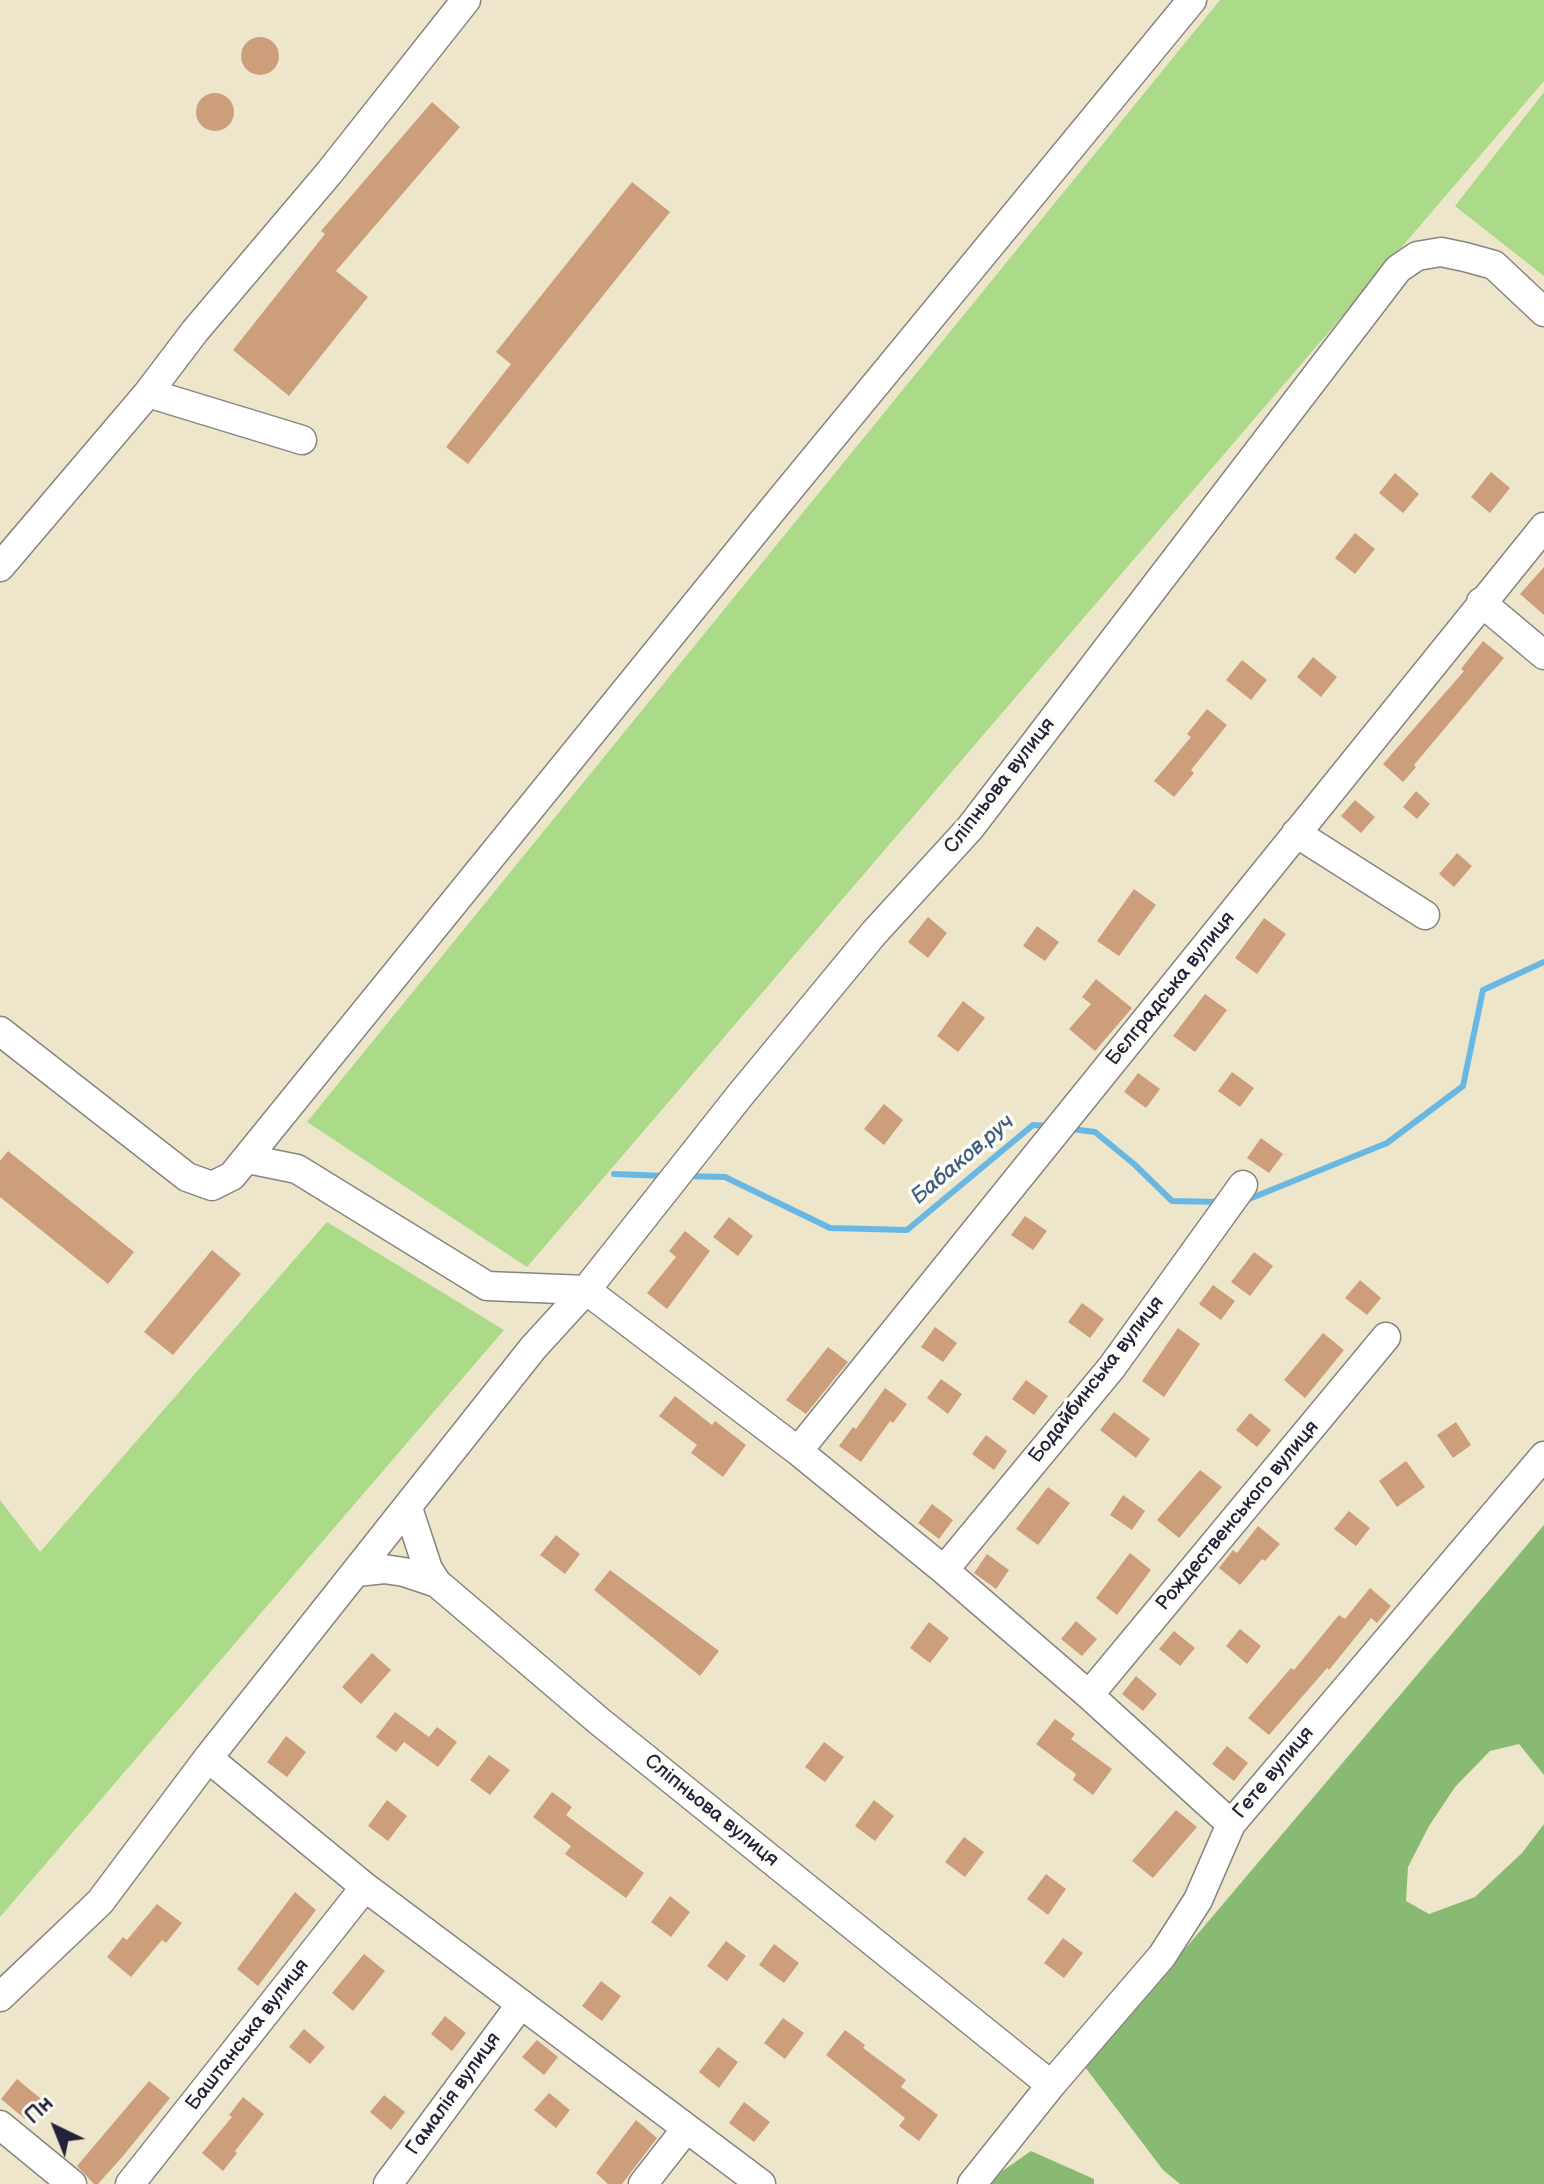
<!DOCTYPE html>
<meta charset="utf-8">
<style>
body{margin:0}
#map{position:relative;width:1544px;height:2184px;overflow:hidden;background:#eee6ca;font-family:"Balsamiq Sans",sans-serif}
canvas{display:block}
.north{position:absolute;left:16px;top:2088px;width:80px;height:80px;-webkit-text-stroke:6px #fdfcf7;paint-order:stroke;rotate:317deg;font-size:22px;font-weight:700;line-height:32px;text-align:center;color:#22223b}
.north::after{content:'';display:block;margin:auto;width:28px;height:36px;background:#22223b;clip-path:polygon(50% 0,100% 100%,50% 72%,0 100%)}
</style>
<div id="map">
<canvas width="1544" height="2184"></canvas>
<div class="north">Пн</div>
</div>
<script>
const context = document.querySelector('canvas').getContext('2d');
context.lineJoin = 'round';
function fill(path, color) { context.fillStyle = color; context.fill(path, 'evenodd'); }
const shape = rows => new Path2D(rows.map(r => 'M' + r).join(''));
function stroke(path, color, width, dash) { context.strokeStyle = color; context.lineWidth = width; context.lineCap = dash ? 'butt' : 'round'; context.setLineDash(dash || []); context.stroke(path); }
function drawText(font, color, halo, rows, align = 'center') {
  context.font = font + ' "Balsamiq Sans",sans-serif'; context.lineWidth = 7; context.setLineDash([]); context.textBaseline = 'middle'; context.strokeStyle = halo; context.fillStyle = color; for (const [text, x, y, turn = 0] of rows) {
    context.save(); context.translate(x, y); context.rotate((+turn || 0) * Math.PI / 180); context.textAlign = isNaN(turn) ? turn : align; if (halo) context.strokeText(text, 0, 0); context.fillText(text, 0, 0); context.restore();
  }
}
fill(shape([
 [1220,0,1544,0,1544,81,527,1267,307,1122],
 [1544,92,1544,276,1455,206],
 [327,1222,504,1330,0,1917,0,1500,40,1552]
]), '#abda88');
fill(shape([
 [1544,1525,1544,1775,1519,1744,1490,1751,1455,1787,1429,1826,1408,1867,1406,1901,1429,1914,1475,1897,1522,1853,1544,1824,1544,2184,1180,2184,1163,2170,1085,2067],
 [1031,2151,1094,2179,1094,2184,991,2184,1001,2172]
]), '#88ba74');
stroke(shape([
 [1071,1129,1095,1132,1134,1164,1172,1201,1221,1202],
 [614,1174,666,1176],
 [685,1176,725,1177,830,1228,907,1230,1033,1125,1048,1126],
 [1244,1201,1387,1143,1463,1086,1483,990,1544,962]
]), '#69b8e4', 6);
fill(shape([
 '241 56a19 19 0 1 1 38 0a19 19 0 1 1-38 0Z',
 '196 112a19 19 0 1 1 38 0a19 19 0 1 1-38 0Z',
 [432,102,460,127,336,271,368,297,289,396,233,350,325,234,321,231],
 [632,182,670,212,468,464,446,447,511,364,496,352],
 [1491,472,1510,488,1490,513,1471,497],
 [1395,473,1419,494,1403,513,1379,493],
 [1355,533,1375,549,1355,574,1335,558],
 [1544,567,1544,615,1520,594],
 [1483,641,1504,658,1414,765,1416,767,1403,782,1383,764,1464,671,1461,669],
 [1313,657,1337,677,1321,697,1297,677],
 [1242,660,1267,680,1251,700,1226,680],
 [1207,709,1227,725,1191,770,1194,773,1174,797,1154,781,1191,737,1187,734],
 [1416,791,1430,804,1417,819,1403,807],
 [1355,800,1375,817,1361,833,1341,816],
 [1457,853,1472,866,1454,887,1439,874],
 [1134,889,1156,905,1119,956,1097,941],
 [928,917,947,933,928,958,908,942],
 [1264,918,1286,934,1257,974,1235,958],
 [1037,926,1059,942,1045,961,1023,946],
 [1096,979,1132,1008,1095,1051,1069,1029,1091,1004,1082,997],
 [1205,994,1227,1010,1195,1052,1173,1036],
 [963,1001,985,1018,958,1052,937,1036],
 [1232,1072,1254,1088,1240,1107,1218,1091],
 [1138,1073,1160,1089,1146,1108,1124,1092],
 [884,1104,903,1120,884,1145,864,1129],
 [1261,1138,1283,1154,1269,1173,1247,1158],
 [8,1151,134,1252,108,1284,0,1197,0,1161],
 [1025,1216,1047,1231,1033,1250,1011,1235],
 [729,1217,753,1236,738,1256,713,1237],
 [685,1231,710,1251,667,1309,647,1293,676,1257,669,1251],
 [212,1250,241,1274,173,1355,144,1332],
 [1254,1252,1273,1266,1250,1296,1231,1282],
 [1360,1280,1381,1298,1367,1315,1345,1298],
 [1213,1285,1235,1301,1221,1320,1199,1304],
 [1082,1303,1104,1319,1090,1338,1068,1322],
 [935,1327,957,1343,943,1362,921,1347],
 [1178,1328,1200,1344,1164,1397,1142,1381],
 [1323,1333,1344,1350,1305,1398,1284,1380],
 [828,1347,848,1362,806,1414,786,1400],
 [941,1379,962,1394,948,1414,927,1398],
 [1026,1380,1048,1396,1034,1415,1012,1399],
 [885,1388,907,1404,893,1423,890,1421,861,1462,839,1446,853,1427,856,1429],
 [675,1396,712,1425,715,1421,746,1445,723,1477,691,1453,697,1445,659,1416],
 [1114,1412,1150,1439,1136,1458,1100,1430],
 [1250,1413,1271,1430,1257,1447,1236,1430],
 [1456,1422,1471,1445,1453,1458,1437,1435],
 [986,1435,1007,1451,994,1470,972,1454],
 [1406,1461,1425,1487,1397,1507,1379,1481],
 [1200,1470,1222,1487,1179,1538,1157,1520],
 [1048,1487,1070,1503,1038,1545,1016,1529],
 [1123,1495,1145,1511,1132,1530,1110,1515],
 [932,1504,953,1520,939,1539,918,1523],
 [1349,1511,1370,1528,1356,1546,1334,1529],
 [1258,1526,1280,1544,1265,1561,1262,1559,1240,1585,1219,1568,1233,1550,1237,1553],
 [556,1535,580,1554,565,1574,540,1555],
 [1130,1553,1151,1570,1117,1615,1096,1598],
 [987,1554,1009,1570,996,1589,974,1573],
 [610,1570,719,1651,700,1676,594,1590],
 [1370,1588,1391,1606,1377,1623,1371,1618,1329,1670,1327,1668,1269,1735,1248,1718,1291,1668,1294,1670,1339,1615,1345,1619],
 [1076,1621,1097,1639,1082,1656,1061,1639],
 [929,1622,949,1638,930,1663,910,1648],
 [1240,1629,1261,1646,1247,1664,1226,1646],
 [1174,1631,1195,1648,1180,1666,1159,1649],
 [372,1653,391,1670,361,1704,342,1687],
 [1136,1676,1157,1694,1143,1711,1122,1694],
 [395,1712,429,1737,437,1727,457,1742,438,1767,404,1742,396,1752,376,1737],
 [1055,1719,1075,1734,1071,1739,1112,1769,1093,1795,1073,1780,1076,1774,1036,1744],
 [286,1736,306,1752,287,1777,267,1762],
 [824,1742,844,1757,825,1782,805,1767],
 [1227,1746,1248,1763,1234,1781,1212,1764],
 [489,1755,510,1770,490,1795,470,1780],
 [552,1792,572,1807,566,1815,644,1873,626,1898,565,1854,571,1846,533,1817],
 [387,1800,407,1816,388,1841,368,1826],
 [874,1800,894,1816,875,1841,855,1826],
 [1176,1810,1197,1827,1153,1878,1132,1861],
 [964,1837,984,1852,965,1877,945,1862],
 [1046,1874,1066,1889,1048,1915,1027,1899],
 [295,1892,316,1910,258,1986,237,1969],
 [670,1896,690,1912,671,1937,651,1922],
 [157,1904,182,1923,166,1943,162,1940,131,1977,107,1957,123,1937,127,1940],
 [1063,1938,1083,1953,1064,1978,1044,1963],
 [726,1941,746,1956,727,1981,707,1966],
 [774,1944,799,1963,784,1983,759,1965],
 [364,1954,385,1971,353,2011,332,1993],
 [601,1981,621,1996,602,2021,582,2006],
 [445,2016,466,2033,452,2051,431,2034],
 [783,2018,804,2033,785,2059,764,2043],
 [304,2029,325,2047,310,2064,289,2047],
 [845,2030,865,2045,863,2048,906,2080,901,2087,938,2115,919,2141,899,2126,905,2118,826,2055],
 [537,2040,558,2057,544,2075,522,2057],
 [718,2047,738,2062,719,2088,699,2072],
 [17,2079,41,2099,25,2119,1,2099],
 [149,2081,170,2098,123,2156,98,2184,94,2184,77,2166],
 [549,2093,570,2110,556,2128,534,2110],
 [384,2095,405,2112,391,2130,370,2112],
 [243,2097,264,2114,235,2151,237,2153,223,2171,202,2153,232,2117,229,2115],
 [744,2102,770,2122,754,2142,729,2123],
 [636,2120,657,2138,622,2184,608,2184,596,2173]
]), '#cd9e7b');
const minor = shape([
 [148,393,195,331,329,173,466,0],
 [0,567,148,393,302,440],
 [1481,602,1544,655],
 [1296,833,1425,915],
 [0,1031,187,1177,212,1186,232,1176,773,509,1192,0],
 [248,1159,297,1169,487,1286,586,1290,798,1451,944,1570,1089,1695,1231,1824],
 [798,1451,1544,527],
 [408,1508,428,1569,437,1583,599,1721,1051,2085],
 [944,1570,1112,1367,1243,1185],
 [357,1572,384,1569,404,1572,437,1583],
 [1089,1695,1386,1337],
 [208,1758,365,1887,761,2184],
 [0,1997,100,1902,208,1758,533,1348,586,1290,741,1094,874,933,970,828,1398,269,1417,256,1441,252,1465,257,1494,265,1544,312],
 [0,2125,72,2184],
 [130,2184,365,1887],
 [388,2184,521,2004],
 [643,2184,686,2129],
 [972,2184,1051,2085,1162,1956,1198,1900,1231,1824,1544,1456]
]);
stroke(minor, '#888482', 31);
stroke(minor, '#fff', 28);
drawText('20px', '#22223b', '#fdfcf7', [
 ["Сліпньова вулиця",1000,786,-52],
 ["Бєлградська вулиця",1171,989,-51],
 ["Бодайбинська вулиця",1097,1380,-52],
 ["Рождественського вулиця",1238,1516,-50],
 ["Гете вулиця",1274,1773,-50],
 ["Сліпньова вулиця",711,1811,39],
 ["Баштанська вулиця",248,2035,-52],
 ["Гамалія вулиця",454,2094,-54]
]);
drawText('italic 22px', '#3e5e7f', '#fdfcf7', [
 ["Бабаков.руч",963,1160,-40]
]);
</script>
